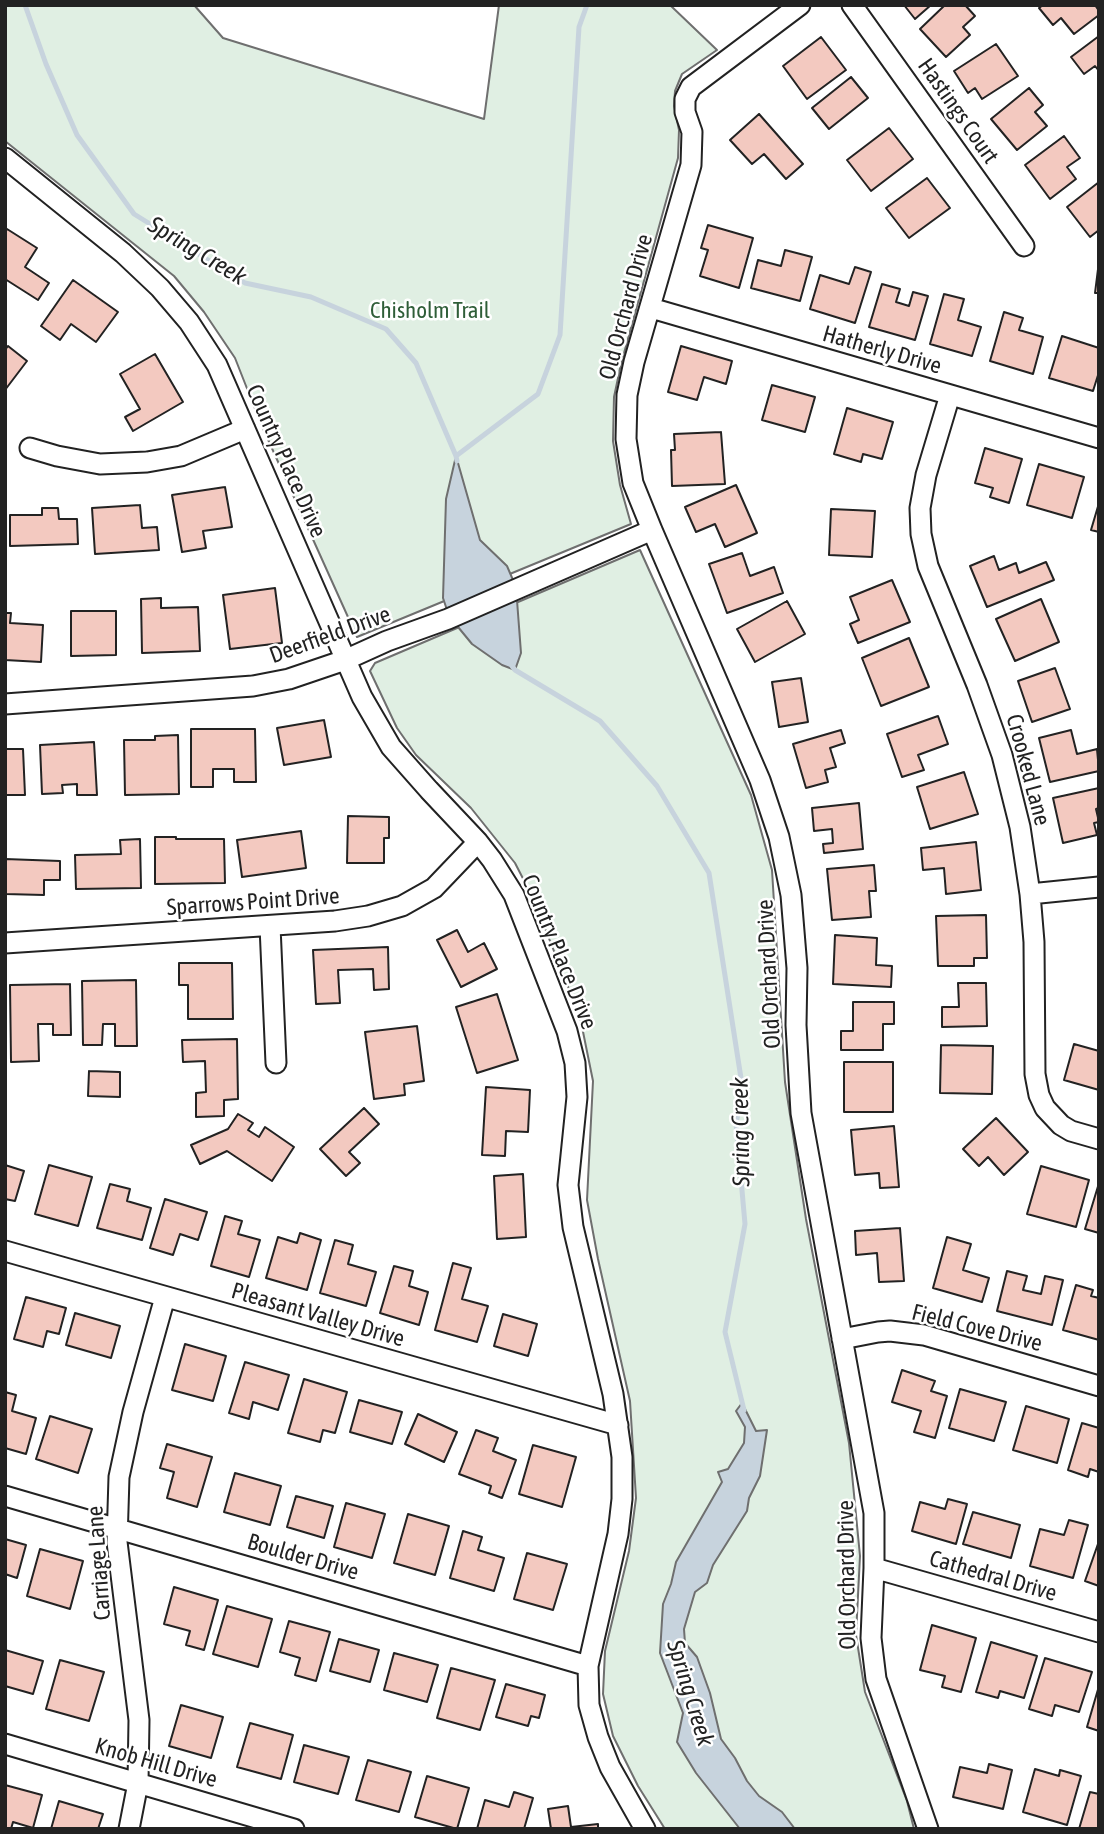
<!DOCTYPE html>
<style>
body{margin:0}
#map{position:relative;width:1104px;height:1834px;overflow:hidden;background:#fff;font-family:"Asap Condensed",sans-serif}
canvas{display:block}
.frame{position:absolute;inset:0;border:7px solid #222;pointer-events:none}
</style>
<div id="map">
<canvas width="1104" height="1834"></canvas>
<div class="frame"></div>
</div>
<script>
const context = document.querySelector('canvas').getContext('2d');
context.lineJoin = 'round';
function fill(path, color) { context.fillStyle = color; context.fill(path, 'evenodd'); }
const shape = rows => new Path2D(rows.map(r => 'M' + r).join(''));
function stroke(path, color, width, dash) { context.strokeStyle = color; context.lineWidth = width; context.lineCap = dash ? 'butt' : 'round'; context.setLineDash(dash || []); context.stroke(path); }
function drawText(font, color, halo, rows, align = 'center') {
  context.font = font + ' "Asap Condensed",sans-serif'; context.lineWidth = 5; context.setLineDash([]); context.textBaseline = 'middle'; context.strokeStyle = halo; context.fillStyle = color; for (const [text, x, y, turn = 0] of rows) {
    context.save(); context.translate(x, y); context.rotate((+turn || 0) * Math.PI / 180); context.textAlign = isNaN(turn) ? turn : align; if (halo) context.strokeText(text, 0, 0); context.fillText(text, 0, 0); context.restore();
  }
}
const green = shape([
 [5,5,194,5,223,38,484,119,499,5,670,5,717,50,682,74,675,91,674,106,679,130,678,158,621,364,614,397,613,441,620,485,631,524,357,637,261,424,235,358,204,312,174,276,5,141,5,5],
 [640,550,751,795,772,870,785,1082,806,1219,849,1443,860,1556,856,1635,865,1692,907,1801,914,1829,665,1829,638,1786,613,1736,603,1694,605,1651,629,1551,636,1498,630,1401,598,1259,587,1200,593,1081,580,1017,533,898,515,863,471,808,416,755,397,728,370,671,375,663,640,550]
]);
fill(green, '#e0efe3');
stroke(green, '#6f6f6f', 2);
const water = shape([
 [456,456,480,540,507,566,516,587,521,653,515,670,502,665,472,644,449,616,443,598,446,499,456,456],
 [742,1403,756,1431,767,1430,760,1476,749,1498,747,1511,713,1565,707,1583,695,1592,684,1629,685,1643,697,1657,710,1693,721,1739,735,1758,747,1781,759,1796,782,1812,795,1829,740,1829,696,1773,677,1742,683,1713,660,1653,663,1604,671,1584,676,1562,722,1482,718,1472,728,1469,744,1443,745,1427,736,1411,742,1403]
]);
fill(water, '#c7d3dd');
stroke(water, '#6f6f6f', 2);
stroke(shape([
 [25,5,46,64,77,135,134,214,245,283,311,297,386,329,416,363,456,456,457,461],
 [456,456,538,394,560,335,579,27,587,5],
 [512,666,515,670,600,721,657,786,709,873,743,1091,736,1123,745,1224,725,1332,744,1410]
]), '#c7d3dd', 5);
const building = shape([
 [904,5,931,5,915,19,904,5],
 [945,5,965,5,975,16,963,27,970,35,946,57,920,29,945,5],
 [1043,5,1095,5,1099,11,1099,15,1074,34,1061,18,1053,25,1039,8,1043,5],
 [1099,36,1099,71,1095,66,1084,74,1071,57,1099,36],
 [821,37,846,70,807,99,783,66,821,37],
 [996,44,1018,76,982,99,975,88,968,93,954,71,996,44],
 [851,77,868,98,829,129,812,108,851,77],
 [1029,88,1043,105,1035,112,1047,126,1017,150,991,119,1029,88],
 [759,114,803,164,786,179,764,154,752,164,730,140,759,114],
 [889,128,913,159,871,191,847,160,889,128],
 [1064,136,1080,158,1067,167,1076,179,1050,199,1025,165,1064,136],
 [927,178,950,208,909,238,886,208,927,178],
 [1099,182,1099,230,1090,237,1067,207,1099,182],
 [708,225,753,238,739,288,700,276,708,250,701,248,708,225],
 [7,229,37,248,25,267,49,283,38,300,5,279,5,232,7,229],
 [785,250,812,257,800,301,751,288,758,260,781,266,785,250],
 [1099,261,1099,293,1095,293,1099,261],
 [855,267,871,272,855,323,810,309,820,275,849,284,855,267],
 [73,280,118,312,96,342,71,324,60,340,41,326,73,280],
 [882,284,900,289,896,302,909,306,913,292,928,296,915,340,869,327,882,284],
 [944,294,964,299,958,320,981,327,972,356,930,344,944,294],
 [1004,312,1023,318,1019,330,1043,337,1033,374,990,361,1004,312],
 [1062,336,1099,348,1099,372,1093,391,1049,378,1062,336],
 [8,346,27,361,5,390,5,350,8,346],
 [681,346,732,361,726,384,704,377,697,400,668,392,681,346],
 [155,354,183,402,133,431,125,417,140,409,120,374,155,354],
 [772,385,815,397,805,432,762,420,772,385],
 [847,408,893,422,882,459,863,454,861,462,834,454,847,408],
 [721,432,725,484,672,486,671,450,675,450,674,434,721,432],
 [985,448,1022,459,1009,503,990,497,993,488,975,483,985,448],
 [1039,464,1084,477,1072,518,1027,505,1039,464],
 [736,485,757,533,725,547,715,524,696,532,685,507,736,485],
 [225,487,232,527,203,531,206,548,182,552,172,495,225,487],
 [1099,503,1099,532,1091,530,1099,503],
 [140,505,142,528,157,527,159,550,95,554,92,508,140,505],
 [42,508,58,508,59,519,77,519,78,544,10,546,10,515,42,515,42,508],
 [831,509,875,511,872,557,829,555,831,509],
 [742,553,750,576,774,567,783,593,727,613,709,564,742,553],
 [994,556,999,570,1016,563,1019,573,1046,562,1054,580,987,607,970,566,994,556],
 [892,580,910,622,858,643,850,624,859,620,850,597,892,580],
 [275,588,282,643,230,649,223,595,275,588],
 [161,598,161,608,198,607,200,651,142,653,141,599,161,598],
 [1041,599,1059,642,1015,661,996,619,1041,599],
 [787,601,805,634,755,662,737,629,787,601],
 [71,611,116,611,116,655,71,656,71,611],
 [5,613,11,613,10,623,43,625,41,662,5,660,5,613],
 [909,638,929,687,881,706,862,658,909,638],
 [1055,668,1070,709,1032,722,1018,681,1055,668],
 [801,678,808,722,779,727,772,682,801,678],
 [938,716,948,744,918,755,924,770,902,777,887,734,938,716],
 [324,720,331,757,284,765,277,728,324,720],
 [191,729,255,729,256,782,234,782,234,769,213,769,213,787,191,787,191,729],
 [841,730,845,743,830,748,836,767,825,770,828,782,806,788,793,744,841,730],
 [1071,730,1077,754,1097,749,1099,771,1050,782,1039,738,1071,730],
 [178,735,179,794,125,795,124,740,155,740,155,736,178,735],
 [94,742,97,795,77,795,77,784,62,785,63,793,42,794,40,745,94,742],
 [5,749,23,749,25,795,5,795,5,749],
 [964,772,978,814,930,829,917,787,964,772],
 [1099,788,1099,808,1096,809,1099,822,1094,823,1097,835,1063,843,1053,798,1099,788],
 [859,803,863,849,824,853,823,844,833,843,832,829,814,831,812,808,859,803],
 [348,816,389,817,389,838,384,838,384,863,347,863,348,816],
 [301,831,306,868,242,877,237,840,301,831],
 [155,837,176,837,176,839,224,839,225,883,155,884,155,837],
 [140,839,141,888,76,889,75,855,121,854,120,840,140,839],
 [976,842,981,890,946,894,944,868,923,870,921,848,976,842],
 [5,859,60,861,60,880,44,880,44,895,5,894,5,859],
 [874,865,876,891,869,891,871,917,832,920,827,869,874,865],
 [986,915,987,958,974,958,974,966,938,966,936,916,986,915],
 [457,930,468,952,484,943,497,969,461,987,437,940,457,930],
 [835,935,877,938,876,965,892,966,891,987,833,984,835,935],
 [388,947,389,989,374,990,373,969,338,970,340,1003,316,1004,313,950,388,947],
 [179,963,232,963,233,1019,188,1019,188,985,179,985,179,963],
 [136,980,137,1046,115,1046,115,1024,103,1024,102,1045,83,1045,82,981,136,980],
 [958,983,986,983,987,1026,942,1027,942,1007,959,1007,958,983],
 [70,984,71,1035,53,1035,53,1024,38,1024,39,1061,11,1062,10,985,70,984],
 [497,994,518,1060,477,1073,456,1007,497,994],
 [853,1002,894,1002,894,1024,883,1024,883,1050,841,1050,841,1031,853,1031,853,1002],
 [417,1026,424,1081,404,1084,405,1095,374,1099,365,1032,417,1026],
 [237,1039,238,1099,224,1100,224,1116,196,1117,196,1093,206,1092,205,1061,183,1062,182,1040,237,1039],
 [1074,1044,1099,1051,1099,1090,1064,1080,1074,1044],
 [941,1045,993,1046,992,1094,940,1093,941,1045],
 [844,1062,893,1062,893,1112,844,1112,844,1062],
 [89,1071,120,1072,120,1097,88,1096,89,1071],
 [486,1087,530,1090,528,1132,506,1131,505,1156,482,1155,486,1087],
 [364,1108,379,1124,349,1152,360,1163,346,1176,320,1149,364,1108],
 [238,1114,253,1123,248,1130,259,1137,265,1127,294,1147,272,1181,227,1151,200,1164,191,1145,228,1129,238,1114],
 [996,1118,1028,1152,1004,1175,988,1157,979,1166,963,1149,996,1118],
 [894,1126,899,1187,880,1188,879,1173,855,1175,851,1130,894,1126],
 [5,1165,24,1171,15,1201,5,1199,5,1165],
 [49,1165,92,1177,78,1226,35,1214,49,1165],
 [1041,1166,1089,1180,1076,1227,1027,1214,1041,1166],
 [523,1174,526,1237,497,1239,494,1176,523,1174],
 [1099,1183,1099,1233,1085,1229,1099,1183],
 [110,1184,130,1189,127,1201,151,1208,142,1240,97,1228,110,1184],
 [165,1199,207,1212,198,1240,180,1234,173,1255,150,1248,165,1199],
 [225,1216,242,1221,238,1234,260,1240,249,1277,211,1266,225,1216],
 [900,1228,904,1281,879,1282,877,1253,856,1255,855,1231,900,1228],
 [300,1233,321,1240,307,1290,266,1278,278,1237,297,1243,300,1233],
 [947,1237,971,1244,963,1270,989,1278,982,1302,933,1288,947,1237],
 [335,1240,353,1245,348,1264,376,1272,366,1306,320,1293,335,1240],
 [453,1263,471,1268,462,1299,488,1306,477,1342,435,1330,453,1263],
 [394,1266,413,1271,409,1286,428,1292,419,1325,380,1313,394,1266],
 [1007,1271,1027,1276,1023,1290,1041,1294,1045,1276,1063,1280,1052,1325,997,1311,1007,1271],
 [1076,1285,1093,1290,1091,1296,1099,1298,1099,1340,1063,1330,1076,1285],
 [26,1297,66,1308,59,1334,47,1331,43,1347,14,1339,26,1297],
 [75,1313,120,1326,111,1358,66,1345,75,1313],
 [503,1314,537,1324,528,1356,494,1346,503,1314],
 [185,1344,226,1356,213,1401,172,1390,185,1344],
 [245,1362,289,1375,278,1410,253,1402,249,1419,229,1413,245,1362],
 [902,1370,935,1381,931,1391,947,1396,935,1438,914,1432,921,1411,892,1402,902,1370],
 [304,1379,347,1392,335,1433,323,1430,320,1442,288,1433,304,1379],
 [960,1389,1006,1402,994,1441,949,1428,960,1389],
 [5,1392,16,1395,12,1411,36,1418,26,1454,5,1448,5,1392],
 [359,1400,402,1412,392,1444,350,1432,359,1400],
 [1026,1406,1069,1419,1057,1463,1013,1450,1026,1406],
 [418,1414,457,1432,444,1462,405,1444,418,1414],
 [50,1416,92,1429,78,1473,36,1459,50,1416],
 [1082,1423,1099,1428,1099,1472,1090,1469,1088,1477,1068,1470,1082,1423],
 [476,1430,498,1438,493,1451,516,1460,502,1498,489,1493,491,1486,459,1474,476,1430],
 [167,1444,212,1457,197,1507,167,1498,174,1472,160,1468,167,1444],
 [533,1445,576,1457,562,1507,519,1494,533,1445],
 [235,1473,281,1486,270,1525,224,1512,235,1473],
 [296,1496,333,1506,324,1538,287,1527,296,1496],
 [948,1499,967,1504,956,1544,912,1531,920,1502,945,1509,948,1499],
 [346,1503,385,1514,372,1558,334,1547,346,1503],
 [973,1512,1020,1525,1011,1558,963,1544,973,1512],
 [408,1514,449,1526,435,1575,394,1563,408,1514],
 [1069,1520,1088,1525,1073,1578,1030,1566,1040,1529,1064,1535,1069,1520],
 [463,1531,482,1537,478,1550,504,1558,494,1591,450,1578,463,1531],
 [5,1539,26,1545,17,1578,5,1574,5,1539],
 [1099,1541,1099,1586,1085,1581,1099,1541],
 [40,1549,83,1561,70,1609,27,1596,40,1549],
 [527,1553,567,1564,553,1610,514,1599,527,1553],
 [174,1587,218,1600,204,1650,186,1645,190,1631,164,1624,174,1587],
 [227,1606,272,1619,258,1667,213,1654,227,1606],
 [289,1621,330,1632,316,1681,295,1675,300,1658,280,1652,289,1621],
 [932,1625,976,1638,961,1692,942,1687,945,1676,920,1670,932,1625],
 [339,1639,379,1650,370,1682,330,1671,339,1639],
 [991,1642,1037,1656,1024,1698,1000,1691,998,1698,976,1692,991,1642],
 [5,1650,43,1661,33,1694,5,1686,5,1650],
 [394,1653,438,1665,427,1702,384,1690,394,1653],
 [1045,1658,1092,1672,1079,1712,1055,1705,1052,1716,1029,1709,1045,1658],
 [60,1660,104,1672,89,1721,46,1709,60,1660],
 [451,1668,495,1680,480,1730,437,1718,451,1668],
 [506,1684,545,1695,539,1718,531,1716,528,1726,496,1717,506,1684],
 [1099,1686,1099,1731,1087,1727,1099,1686],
 [181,1705,223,1717,211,1758,169,1746,181,1705],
 [250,1723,293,1735,281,1779,237,1767,250,1723],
 [304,1745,349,1757,338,1794,294,1782,304,1745],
 [368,1760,411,1772,399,1812,356,1800,368,1760],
 [989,1764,1012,1770,1003,1809,953,1797,960,1767,987,1773,989,1764],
 [1035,1769,1059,1776,1060,1770,1081,1776,1067,1825,1023,1812,1035,1769],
 [427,1776,469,1788,457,1829,415,1817,427,1776],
 [5,1785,42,1795,33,1828,13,1822,11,1829,5,1829,5,1785],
 [514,1792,533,1798,524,1829,477,1829,485,1800,509,1807,514,1792],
 [1090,1792,1099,1794,1099,1829,1079,1829,1090,1792],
 [59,1801,103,1814,98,1829,51,1829,59,1801],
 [568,1806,571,1827,598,1824,598,1829,551,1829,548,1809,568,1806]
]);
fill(building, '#f3c9c0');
stroke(building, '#222', 2);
const minor = shape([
 [800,5,691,87,685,99,685,112,692,132,691,165,634,362,627,395,626,439,633,483,652,530,760,780,779,837,791,895,797,968,796,1025,801,1113,874,1513,874,1568,871,1638,876,1679,928,1829],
 [852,5,1024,246],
 [5,158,123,253,160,288,189,322,217,365,362,697,391,747,429,790,478,842,492,860,514,895,567,1031,575,1063,577,1097,568,1185,573,1227,613,1394,622,1457,622,1499,618,1534,588,1666,589,1705,598,1737,610,1767,645,1829],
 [651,308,1099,438],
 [950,395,926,475,920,508,921,534,928,566,977,685,1002,755,1020,827,1030,894,1034,942,1035,1074,1039,1095,1045,1108,1061,1125,1071,1131,1099,1139],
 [30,448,57,456,100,464,147,462,181,456,245,429],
 [5,704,253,686,289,679,345,660,387,641,448,619,652,530],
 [1030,894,1099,887],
 [270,926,276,1063],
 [5,943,335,921,368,916,402,906,434,888,478,842],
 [5,1251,618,1425],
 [842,1339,878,1332,890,1331,924,1335,1099,1386],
 [5,1496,588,1666],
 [874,1568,1099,1632],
 [5,1744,294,1829],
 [129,1829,138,1783,139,1720,117,1542,119,1477,133,1412,165,1297]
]);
stroke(minor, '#222', 23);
stroke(minor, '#fff', 19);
drawText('23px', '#222', '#fff', [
 ["Hastings Court",958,111,55],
 ["Old Orchard Drive",626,307,-75],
 ["Hatherly Drive",882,350,16],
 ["Country Place Drive",286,461,66],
 ["Deerfield Drive",330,635,-20],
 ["Crooked Lane",1028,770,75],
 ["Sparrows Point Drive",253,902,-4],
 ["Country Place Drive",559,952,68],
 ["Old Orchard Drive",769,974,-93],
 ["Pleasant Valley Drive",318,1315,16],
 ["Field Cove Drive",977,1328,14],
 ["Boulder Drive",303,1557,16],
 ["Carriage Lane",99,1563,-94],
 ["Old Orchard Drive",847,1575,-91],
 ["Cathedral Drive",993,1576,16],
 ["Knob Hill Drive",156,1763,16]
]);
drawText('23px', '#2f5e38', '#fff', [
 ["Chisholm Trail",430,311]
]);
drawText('italic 24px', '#222', '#fff', [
 ["Spring Creek",197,251,31],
 ["Spring Creek",741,1132,-91],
 ["Spring Creek",690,1693,73]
]);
</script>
